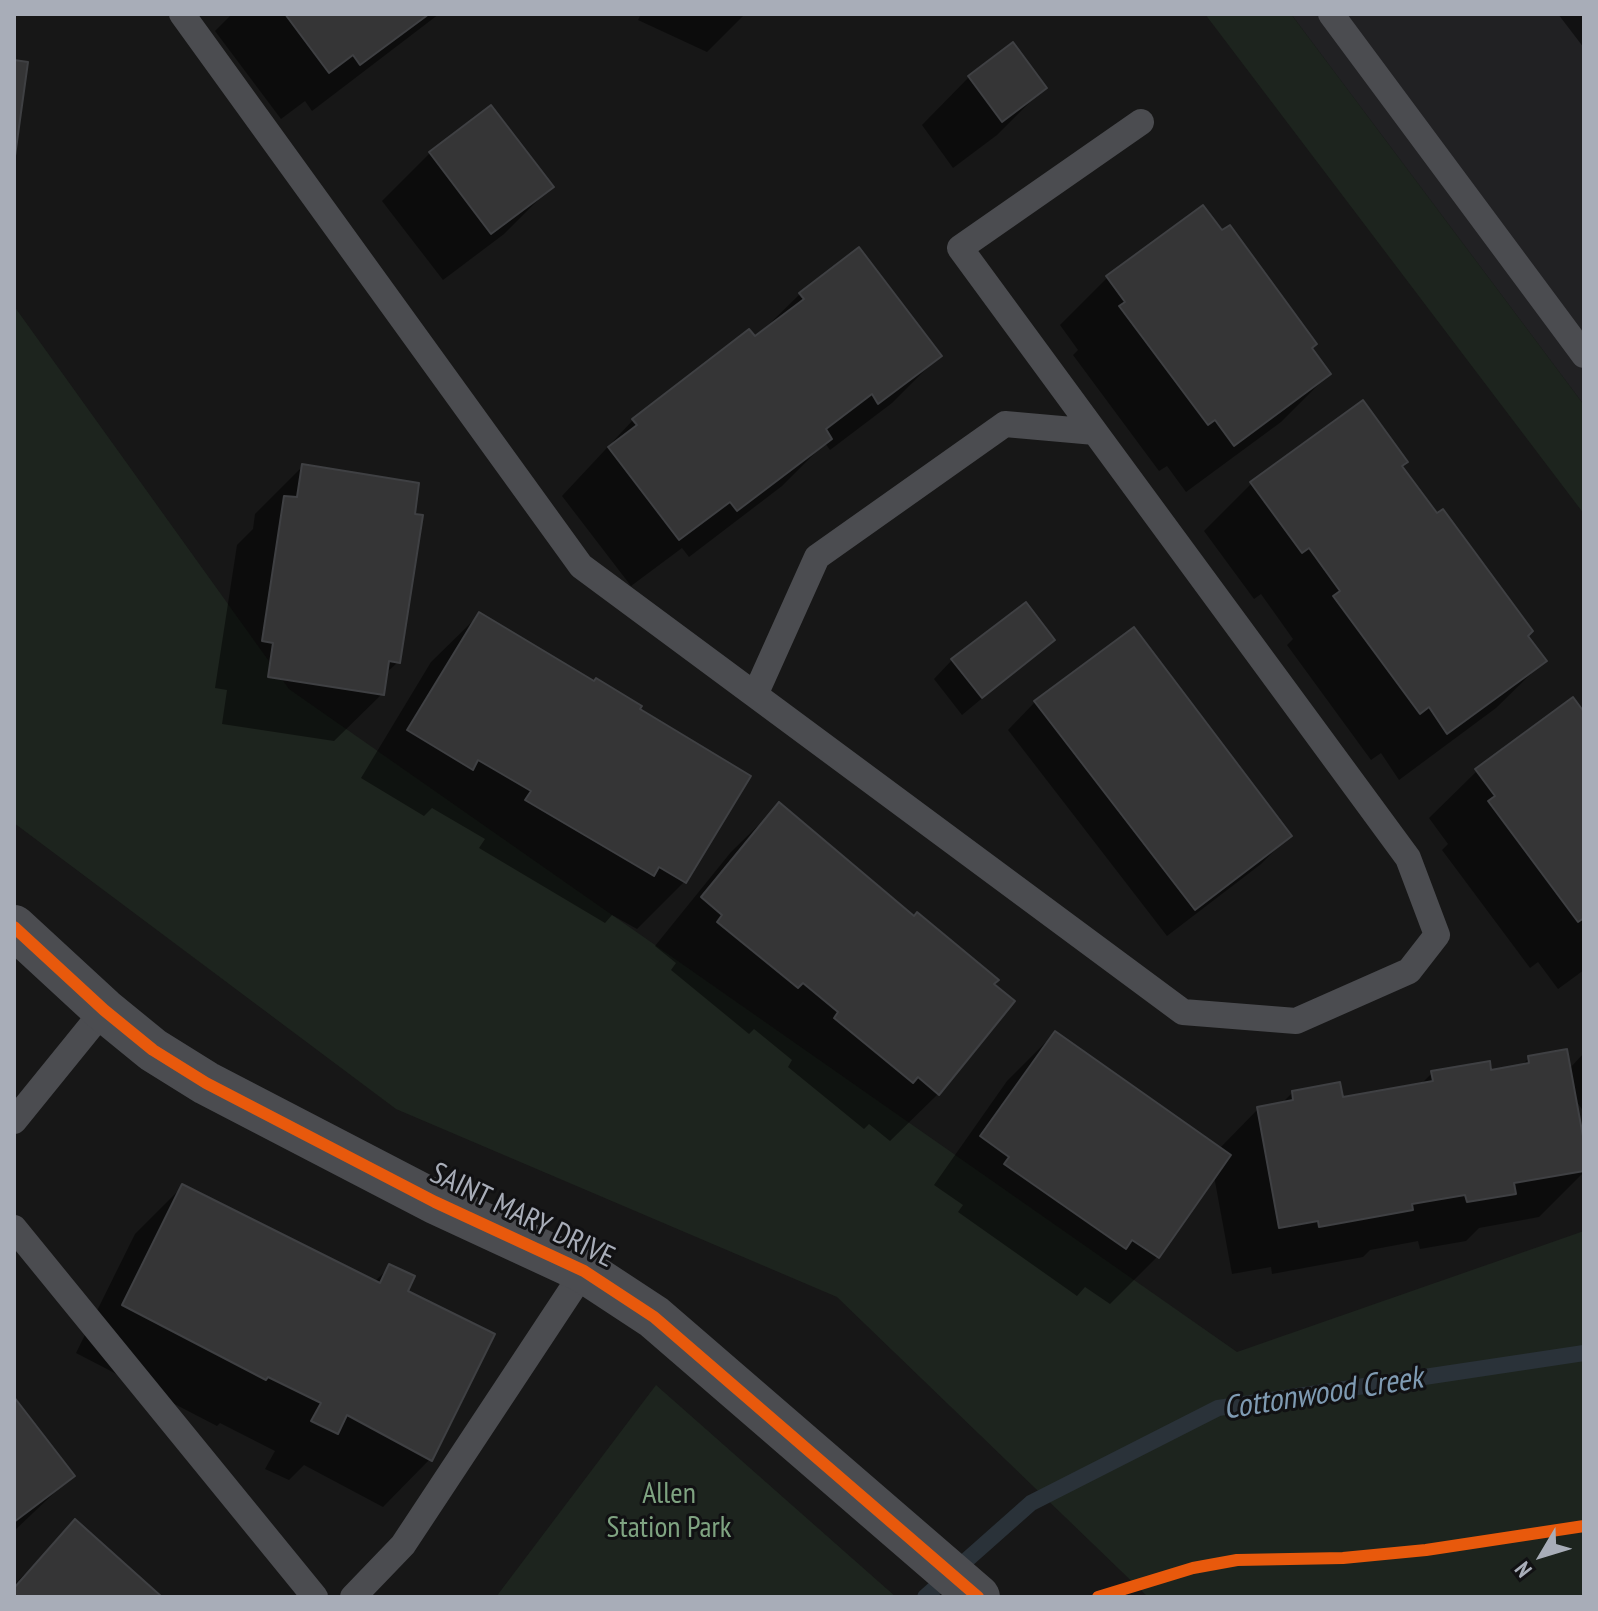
<!DOCTYPE html>
<style>
body{margin:0}
#map{position:relative;width:1598px;height:1611px;overflow:hidden;background:#171717;font-family:"PT Sans Narrow",sans-serif}
canvas{display:block}
.frame{position:absolute;inset:0;border:16px solid #a8adb8;pointer-events:none}
.north{position:absolute;left:1502px;top:1515px;width:80px;height:80px;-webkit-text-stroke:6px #111113;paint-order:stroke;rotate:232deg;font-size:22px;font-weight:700;line-height:32px;text-align:center;color:#a8adb8}
.north::after{content:'';display:block;margin:auto;width:28px;height:36px;background:#a8adb8;clip-path:polygon(50% 0,100% 100%,50% 72%,0 100%)}
</style>
<div id="map">
<canvas width="1598" height="1611"></canvas>
<div class="frame"></div>
<div class="north">N</div>
</div>
<script>
const context = document.querySelector('canvas').getContext('2d');
context.lineJoin = 'round';
function fill(path, color) { context.fillStyle = color; context.fill(path, 'evenodd'); }
const shape = rows => new Path2D(rows.map(r => 'M' + r).join(''));
function stroke(path, color, width, dash) { context.strokeStyle = color; context.lineWidth = width; context.lineCap = dash ? 'butt' : 'round'; context.setLineDash(dash || []); context.stroke(path); }
function drawText(font, color, halo, rows, align = 'center') {
  context.font = font + ' "PT Sans Narrow",sans-serif'; context.lineWidth = 6; context.setLineDash([]); context.textBaseline = 'middle'; context.strokeStyle = halo; context.fillStyle = color; for (const [text, x, y, turn = 0] of rows) {
    context.save(); context.translate(x, y); context.rotate((+turn || 0) * Math.PI / 180); context.textAlign = isNaN(turn) ? turn : align; if (halo) context.strokeText(text, 0, 0); context.fillText(text, 0, 0); context.restore();
  }
}
fill(shape([
 [1291,14,1584,14,1584,405]
]), '#212123');
fill(shape([
 [1205,14,1291,14,1584,405,1584,514],
 [14,306,289,689,1237,1352,1584,1231,1584,1597,1148,1597,837,1297,396,1109,14,823],
 [656,1385,896,1597,496,1597]
]), '#1d241e');
fill(shape([
 [232,14,439,14,312,111,305,101,281,119,215,31],
 [641,14,745,14,707,52,638,20],
 [1558,14,1584,14,1584,48],
 [969,77,1044,88,997,135,953,168,922,125],
 [491,107,551,187,504,234,443,280,382,201,430,153],
 [859,250,939,356,892,403,830,450,825,443,782,486,689,557,682,548,631,586,562,496,633,420,749,332,754,339,800,294],
 [1107,278,1310,349,1329,374,1281,422,1186,492,1167,466,1159,471,1073,355,1078,350,1060,325],
 [1363,403,1401,467,1544,661,1496,708,1399,780,1381,753,1371,760,1287,645,1293,639,1261,594,1254,599,1204,531,1251,484],
 [303,466,398,662,384,675,382,694,334,741,222,724,227,690,215,688,237,545,253,529,255,514],
 [479,615,684,882,637,929,612,915,605,923,479,848,485,839,432,808,424,816,361,778,431,662],
 [1052,640,962,715,934,679,952,660],
 [1035,702,1289,836,1261,864,1167,936,1008,730],
 [1584,716,1584,970,1558,989,1538,962,1530,968,1442,850,1448,844,1429,818,1477,771],
 [779,805,938,1094,890,1141,869,1124,864,1129,788,1067,792,1060,754,1029,749,1034,671,970,676,963,655,946,731,852],
 [1055,1033,1219,1149,1258,1109,1280,1105,1293,1092,1341,1100,1420,1085,1432,1073,1490,1072,1520,1067,1529,1058,1569,1069,1584,1053,1584,1112,1574,1098,1584,1172,1539,1217,1479,1228,1466,1241,1420,1249,1418,1241,1370,1250,1363,1257,1272,1274,1271,1267,1232,1274,1214,1176,1157,1257,1110,1304,1085,1287,1077,1296,958,1212,963,1205,934,1185,1007,1081],
 [183,1186,374,1282,390,1267,405,1292,430,1459,383,1507,304,1465,289,1480,265,1469,275,1451,220,1423,217,1426,76,1353,135,1234],
 [14,1401,72,1476,14,1531],
 [75,1522,159,1597,14,1597,14,1585]
]), '#0007');
stroke(shape([
 [925,1597,1031,1503,1218,1408,1584,1353]
]), '#2a3239', 16);
const building = shape([
 [285,14,429,14,360,65,353,55,329,73,285,14],
 [1013,42,1047,88,1002,122,968,76,1013,42],
 [14,60,28,62,14,163,14,60],
 [491,105,554,187,491,234,429,152,491,105],
 [1203,205,1222,230,1230,225,1317,344,1312,348,1331,374,1234,446,1215,420,1208,425,1119,306,1125,302,1106,276,1203,205],
 [859,247,942,356,878,404,872,394,826,429,832,439,737,511,730,502,679,540,608,447,637,425,632,419,749,329,755,336,804,299,799,293,859,247],
 [1363,400,1408,462,1402,466,1437,513,1443,509,1533,631,1528,636,1547,661,1447,734,1429,707,1420,714,1333,596,1340,591,1309,548,1302,553,1250,482,1363,400],
 [302,464,419,483,415,514,423,515,400,663,389,661,384,695,268,677,273,643,262,641,284,496,297,497,302,464],
 [1026,602,1055,640,982,698,951,659,1026,602],
 [479,612,594,681,596,678,642,706,640,709,751,776,686,883,659,867,654,876,525,800,531,791,478,760,473,770,407,730,479,612],
 [1134,627,1292,836,1195,910,1034,701,1134,627],
 [1573,697,1584,712,1584,918,1578,922,1488,801,1495,796,1475,769,1573,697],
 [779,802,914,916,917,912,999,980,994,984,1015,1001,939,1095,918,1077,913,1083,834,1018,838,1012,803,983,798,988,717,922,722,915,701,897,779,802],
 [1055,1031,1231,1155,1159,1258,1132,1240,1126,1249,1004,1164,1009,1157,980,1136,1055,1031],
 [1567,1049,1584,1142,1584,1171,1514,1183,1516,1194,1467,1202,1465,1195,1412,1204,1413,1210,1319,1227,1318,1221,1279,1228,1257,1107,1293,1100,1292,1091,1340,1082,1343,1097,1433,1081,1431,1071,1490,1061,1491,1070,1529,1063,1528,1056,1567,1049],
 [182,1184,380,1283,389,1264,415,1276,408,1291,495,1334,432,1461,347,1415,338,1434,311,1421,321,1403,268,1377,266,1380,122,1305,182,1184],
 [14,1397,75,1476,14,1522,14,1397],
 [75,1519,162,1597,14,1597,14,1588,75,1519]
]);
fill(building, '#353536');
stroke(building, '#3f4043', 2);
stroke(shape([
 [182,14,581,566,1183,1012,1296,1021,1409,971,1437,935,1408,858,1095,432,1005,424,817,557,755,695],
 [1331,14,1584,355],
 [1095,432,960,248,1141,122],
 [14,1121,104,1010],
 [14,1228,315,1597],
 [353,1597,403,1545,584,1271]
]), '#4b4c50', 26);
stroke(shape([
 [14,927,104,1010,153,1050,206,1083,435,1202,584,1271,654,1317,978,1597]
]), '#4b4c50', 44);
stroke(shape([
 [14,927,104,1010,153,1050,206,1083,435,1202,584,1271,654,1317,978,1597],
 [1098,1597,1193,1568,1237,1560,1343,1558,1426,1550,1584,1526]
]), '#e8590c', 12);
drawText('30px', '#a8adb8', '#111113', [
 ["SAINT MARY DRIVE",522,1216,26]
]);
drawText('30px', '#7fa381', '#111113', [
 ["Allen",669,1494],
 ["Station Park",669,1528]
]);
drawText('italic 32px', '#7f9bb3', '#111113', [
 ["Cottonwood Creek",1323,1394,-9]
]);
</script>
